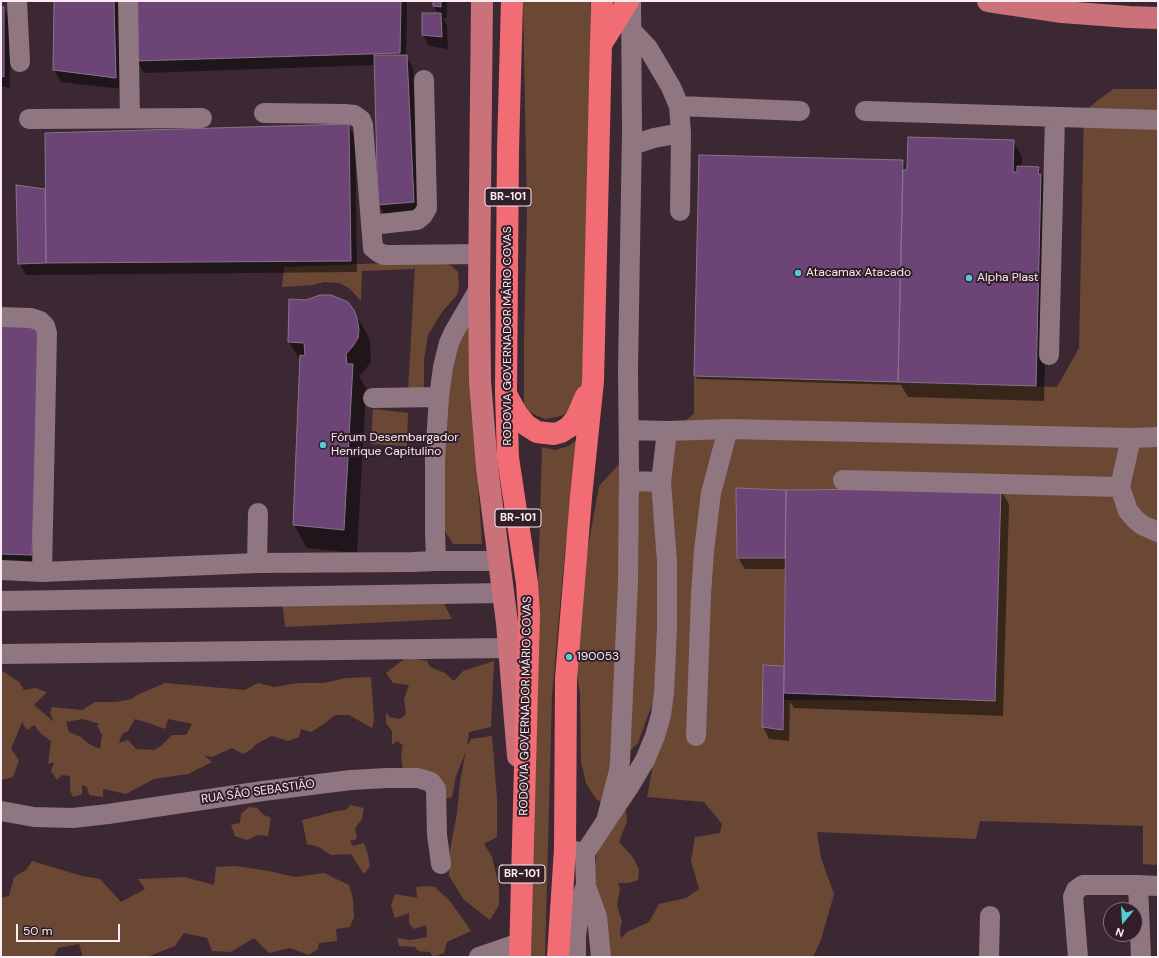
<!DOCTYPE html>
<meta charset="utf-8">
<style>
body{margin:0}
#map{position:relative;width:1159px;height:958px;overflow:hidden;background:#3c2832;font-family:"DM Sans",sans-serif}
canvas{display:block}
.frame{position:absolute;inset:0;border:2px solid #faecf2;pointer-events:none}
.north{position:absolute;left:1103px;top:902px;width:40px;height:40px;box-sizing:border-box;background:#321e28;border:1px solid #827079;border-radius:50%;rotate:198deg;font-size:11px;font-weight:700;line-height:16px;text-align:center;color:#faecf2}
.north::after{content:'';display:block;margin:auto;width:14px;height:18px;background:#52cdd0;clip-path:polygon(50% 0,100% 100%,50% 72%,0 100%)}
.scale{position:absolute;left:16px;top:924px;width:104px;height:18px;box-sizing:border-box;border:2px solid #faecf2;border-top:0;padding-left:5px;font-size:12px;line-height:14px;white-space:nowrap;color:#faecf2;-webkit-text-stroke:3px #321e28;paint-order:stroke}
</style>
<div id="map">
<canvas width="1159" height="958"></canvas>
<div class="frame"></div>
<div class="north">N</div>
<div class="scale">50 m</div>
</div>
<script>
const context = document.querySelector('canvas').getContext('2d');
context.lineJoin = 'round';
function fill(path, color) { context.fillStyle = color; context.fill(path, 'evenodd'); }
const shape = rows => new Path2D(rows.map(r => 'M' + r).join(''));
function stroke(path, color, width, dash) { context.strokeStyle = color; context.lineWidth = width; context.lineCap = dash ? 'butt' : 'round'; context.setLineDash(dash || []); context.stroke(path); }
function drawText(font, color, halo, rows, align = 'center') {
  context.font = font + ' "DM Sans",sans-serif'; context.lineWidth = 4; context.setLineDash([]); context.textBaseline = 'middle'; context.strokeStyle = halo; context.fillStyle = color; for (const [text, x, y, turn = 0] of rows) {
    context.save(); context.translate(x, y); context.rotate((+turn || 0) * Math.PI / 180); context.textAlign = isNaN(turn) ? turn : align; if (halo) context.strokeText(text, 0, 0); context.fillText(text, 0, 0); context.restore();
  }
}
fill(shape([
 [523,1,590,1,591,78,587,291,581,396,566,414,557,417,545,419,533,414,524,407,524,339,527,212],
 [1113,89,1158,89,1158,865,1143,864,1143,826,980,821,976,839,817,832,821,858,834,894,821,940,813,957,607,957,594,872,597,853,613,809,596,799,586,783,581,762,580,693,573,654,588,547,599,486,623,460,614,809,626,810,627,821,619,842,632,856,639,869,638,880,629,883,618,883,620,888,617,906,622,921,620,931,621,938,627,932,649,922,659,904,686,898,699,889,691,861,695,837,720,833,722,824,704,802,647,797,652,771,651,754,663,694,670,433,694,414,694,376,1057,387,1079,348,1084,111],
 [736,488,786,490,1001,488,995,701,783,700,783,730,762,727,763,665,784,666,785,558,737,558],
 [441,261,452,266,458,272,459,287,457,295,442,312,428,335,424,360,424,392,408,392,415,265,414,269,362,271,361,301,349,288,339,283,324,282,313,285,282,287,284,267],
 [470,315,470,362,482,544,453,544,442,526,446,364],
 [373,409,408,413,407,446,371,444],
 [582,435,565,550,552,695,545,957,531,957,536,657,542,447,555,450,569,446],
 [638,474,657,495,660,614,654,699,638,743,622,759],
 [281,592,444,604,452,619,285,627],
 [407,657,427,661,430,667,445,673,454,681,463,671,494,661,491,727,469,732,467,746,471,739,492,736,497,798,497,837,484,844,492,857,499,886,499,905,490,920,464,900,449,876,450,850,457,813,460,782,466,751,456,776,452,797,443,800,403,770,401,757,403,745,397,741,392,745,392,731,386,723,386,713,390,717,400,719,406,714,404,699,409,685,393,683,386,673],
 [1,670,19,682,24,690,35,688,47,692,34,705,54,722,50,713,52,707,82,710,95,702,116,702,132,699,137,695,165,683,245,690,258,683,274,687,298,683,324,683,346,678,371,677,374,721,372,728,349,715,335,715,324,724,311,732,301,729,299,737,288,741,272,736,256,744,252,749,243,754,232,748,212,757,204,755,212,762,188,774,154,779,126,794,103,789,103,797,89,795,87,787,82,785,82,794,73,797,70,790,70,776,62,775,57,780,51,771,54,762,48,764,51,741,40,733,34,725,27,730,22,722,11,749,19,760,13,777,1,780],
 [83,719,100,724,97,725,102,735,100,749,89,744,81,737,69,732,66,722],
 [135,719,149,723,165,729,168,719,192,724,186,735,172,735,161,746,154,750,136,749,128,740,119,743,122,734,128,731],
 [350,805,364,808,362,819,355,828,357,839,350,841,353,846,364,843,368,855,370,866,364,874,351,854,331,855,319,847,307,844,302,820,337,811,346,810],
 [249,807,257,808,264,815,271,818,268,836,258,835,247,840,235,836,231,825,240,823,241,814],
 [32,861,82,876,100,879,121,902,145,889,138,879,184,877,214,885,216,867,235,866,269,871,295,877,324,873,349,885,353,899,354,917,350,927,336,929,337,941,319,943,318,949,309,955,290,948,269,953,254,938,231,952,212,951,207,938,184,933,175,946,147,957,83,957,79,944,58,948,54,957,1,957,1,898,9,896,14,877,26,870],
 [427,886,435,887,450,901,471,931,447,942,444,953,433,957,430,952,418,951,415,947,399,946,397,938,411,940,427,937,426,925,414,929,409,923,409,913,395,918,391,906,395,894,417,898,416,887]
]), '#6b4834');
fill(shape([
 [55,1,121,1,122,89,61,82,54,70],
 [133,1,407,1,406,56,413,68,420,213,386,217,379,205,375,65,144,73,137,61],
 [434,1,447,1,447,18,443,18,447,25,448,49,429,46,423,35,438,14,434,6],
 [1,8,4,8,10,20,10,88,1,86],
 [348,125,355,137,357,272,26,275,19,263,17,186,46,190],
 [1013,141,1022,157,1022,167,1038,168,1047,183,1049,190,1044,401,908,397,901,385,697,379,695,376,903,161,905,165,904,171],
 [290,300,353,310,367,334,370,342,371,361,366,369,359,376,366,388,357,553,307,548,294,525,301,362,289,342],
 [1,324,38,326,40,570,1,569],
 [737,489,786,491,1000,489,1009,504,1003,716,794,708,790,702,789,741,769,739,763,727,764,666,783,667,785,670,786,569,745,569,738,558]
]), '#0007');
const building = shape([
 [54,1,114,1,116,78,53,70,54,1],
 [132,1,401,1,400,53,136,61,132,1],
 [433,1,441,1,441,7,433,6,433,1],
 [1,7,4,7,4,77,1,76,1,7],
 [422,13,441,13,442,37,422,35,422,13],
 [374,55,407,55,414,202,378,205,374,55],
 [349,124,351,261,46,263,45,133,349,124],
 [908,137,1014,140,1013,172,1017,172,1017,166,1039,167,1038,174,1041,174,1036,386,898,382,903,170,907,170,908,137],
 [699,155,903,160,898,382,694,376,699,155],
 [16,185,45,189,46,263,18,264,16,185],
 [320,295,331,295,348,302,354,310,357,318,359,329,358,338,353,346,346,354,347,364,353,364,344,530,293,525,300,355,305,356,304,343,288,342,289,299,306,300,320,295],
 [1,323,39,325,32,555,1,554,1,323],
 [736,488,786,490,785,558,737,558,736,488],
 [1001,488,995,701,784,693,786,490,1001,488],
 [763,665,784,666,783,730,762,727,763,665]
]);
fill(building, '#6c4576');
stroke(building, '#847588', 1);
stroke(shape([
 [17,1,20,62],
 [128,1,130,118],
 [632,31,648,48,671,87,679,106,800,111],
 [865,111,1158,120],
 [264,113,345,114,354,115,361,120,363,125,373,248,378,252,384,255,391,255,480,254],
 [29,119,202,118],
 [632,145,654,138,681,133,679,106],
 [680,211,681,133],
 [371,225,417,220,423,215,427,208,424,80],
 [1,317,31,318,40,321,45,326,47,333,42,572],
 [1049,355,1055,117],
 [373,398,439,397],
 [629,430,667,431],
 [843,480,1120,487,1131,438],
 [629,481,661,482],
 [1120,487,1128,511,1136,520,1142,525,1158,532],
 [436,561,499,561],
 [257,563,258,513],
 [1,570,42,572,257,563,413,562,436,561,435,531,435,458,439,397,443,367,449,343,454,332,479,289],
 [1,601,503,593],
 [1,654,509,648],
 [696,736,701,595,704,551,711,493,728,429],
 [1,811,34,817,73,818,108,814,263,791,351,780,387,778,418,778,431,782,436,789,437,835,441,864],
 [606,821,629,787,645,760,655,736,661,715,664,693,667,629,667,562,661,482,667,431,728,429,1131,438,1158,437],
 [565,849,585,853,606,821,619,771,620,761,628,582,629,471,628,369,632,131,631,1],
 [585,853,586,886,597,917,601,957],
 [1138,885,1158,886],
 [479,957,520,943],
 [576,957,576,935,582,895,586,886],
 [989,957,990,916],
 [1078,957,1073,897,1076,890,1083,885,1138,885,1141,957]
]), '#8f7681', 20);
stroke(shape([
 [482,1,479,289,480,381,487,467,507,623,518,756],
 [988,1,1062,12,1129,17,1158,18]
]), '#ca7179', 22);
stroke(shape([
 [512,1,508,150,506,393,508,458,527,583,529,614,520,957],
 [602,43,628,1],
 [507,396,517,414,526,425,537,432,554,434,561,432,569,427,576,419,586,396],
 [558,957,565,849,566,678,581,497,593,381,602,1]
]), '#f16d73', 22);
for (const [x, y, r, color] of [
 [798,273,4,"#52cdd0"],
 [969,278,4,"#52cdd0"],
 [323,445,4,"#52cdd0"],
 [569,657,4,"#52cdd0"]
]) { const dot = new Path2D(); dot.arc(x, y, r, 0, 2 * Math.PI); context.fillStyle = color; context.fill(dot); stroke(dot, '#321e28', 1.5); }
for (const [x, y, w] of [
 [508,197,46],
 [518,518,46],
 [522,874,46]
]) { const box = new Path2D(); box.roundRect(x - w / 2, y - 9, w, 18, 3); context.fillStyle = '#321e28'; context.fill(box); stroke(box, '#faecf2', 1); }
drawText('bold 11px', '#faecf2', null, [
 ["BR-101",508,197],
 ["BR-101",518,518],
 ["BR-101",522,874]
]);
drawText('12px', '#faecf2', '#321e28', [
 ["Atacamax Atacado",806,273],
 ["Alpha Plast",977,278],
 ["Fórum Desembargador",331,438],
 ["Henrique Capitulino",331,452],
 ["190053",577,657]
], 'left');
drawText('12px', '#faecf2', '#321e28', [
 ["RODOVIA GOVERNADOR MÁRIO COVAS",508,336,-90],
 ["RODOVIA GOVERNADOR MÁRIO COVAS",526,706,-89],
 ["RUA SÃO SEBASTIÃO",258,792,-8]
]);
</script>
